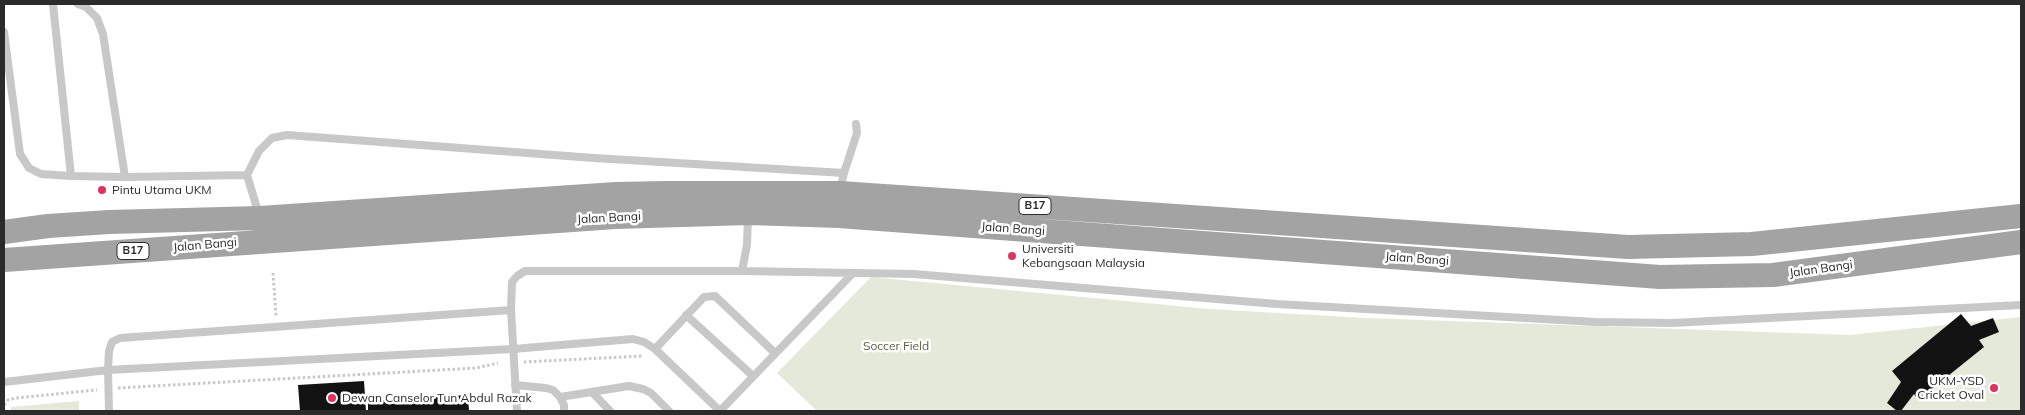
<!DOCTYPE html>
<style>
body{margin:0}
#map{position:relative;width:2025px;height:415px;overflow:hidden;background:#fff;font-family:Mulish,sans-serif}
canvas{display:block}
.frame{position:absolute;inset:0;border:5px solid #2b2b2b;pointer-events:none}
</style>
<div id="map">
<canvas width="2025" height="415"></canvas>
<div class="frame"></div>
</div>
<script>
const context = document.querySelector('canvas').getContext('2d');
context.lineJoin = 'round';
function fill(path, color) { context.fillStyle = color; context.fill(path, 'evenodd'); }
const shape = rows => new Path2D(rows.map(r => 'M' + r).join(''));
function stroke(path, color, width, dash) { context.strokeStyle = color; context.lineWidth = width; context.lineCap = dash ? 'butt' : 'round'; context.setLineDash(dash || []); context.stroke(path); }
function drawText(font, color, halo, rows, align = 'center') {
  context.font = font + ' Mulish,sans-serif'; context.lineWidth = 5; context.setLineDash([]); context.textBaseline = 'middle'; context.strokeStyle = halo; context.fillStyle = color; for (const [text, x, y, turn = 0] of rows) {
    context.save(); context.translate(x, y); context.rotate((+turn || 0) * Math.PI / 180); context.textAlign = isNaN(turn) ? turn : align; if (halo) context.strokeText(text, 0, 0); context.fillText(text, 0, 0); context.restore();
  }
}
fill(shape([
 [871,277,1209,309,1365,318,1850,335,2021,317,2021,411,817,411,777,373],
 [79,401,79,411,11,411,11,407]
]), '#e5e9d9');
fill(shape([
 [1961,314,1971,326,1993,318,1999,332,1979,340,1984,347,1918,400,1914,394,1901,411,1897,411,1887,403,1901,382,1892,371],
 [364,381,366,411,300,411,298,385],
 [468,395,469,411,368,411,368,401]
]), '#121212');
stroke(shape([
 [273,273,276,316],
 [524,362,643,356],
 [118,388,476,368,498,363],
 [4,405,8,400,16,398,97,390]
]), '#c8c8c8', 3, [2.5, 2.5]);
stroke(shape([
 [53,4,71,176],
 [78,4,86,7,97,18,103,34,125,177],
 [4,32,20,154,29,168,41,174,71,176,125,177,247,175,259,215],
 [247,175,259,151,272,138,287,135,594,158,844,173],
 [840,191,844,173,857,133,856,124],
 [742,271,747,245,748,215],
 [511,310,120,338,112,342,109,351,108,370,513,349,633,339,644,342,655,349,720,411],
 [686,315,753,376],
 [655,349,704,297,715,296,775,353],
 [4,382,108,370,109,411],
 [515,385,546,388,553,390,560,397,564,405,564,411],
 [592,392,610,411],
 [560,397,629,386,643,389,651,393,669,411],
 [517,411,511,310,512,282,517,276,525,271,742,271,914,274,1277,304,1596,322,1672,323,2021,305],
 [720,411,853,273]
]), '#c8c8c8', 8);
stroke(shape([
 [4,232,48,226,109,222,260,218,616,194,665,193,840,193,1628,247,1752,244,2021,216],
 [4,260,615,217,749,213,839,216,1660,277,1773,275,2021,242]
]), '#a3a3a3', 24);
for (const [x, y, r, color] of [
 [102,190,5,"#de3260"],
 [1012,256,5,"#de3260"],
 [1994,388,5,"#de3260"],
 [332,398,5,"#de3260"]
]) { const dot = new Path2D(); dot.arc(x, y, r, 0, 2 * Math.PI); context.fillStyle = color; context.fill(dot); stroke(dot, '#fff', 2); }
for (const [x, y, w] of [
 [1035,206,32],
 [133,251,32]
]) { const box = new Path2D(); box.roundRect(x - w / 2, y - 8.5, w, 17, 4); context.fillStyle = '#fff'; context.fill(box); stroke(box, '#2b2b2b', 1); }
drawText('bold 11px', '#2b2b2b', null, [
 ["B17",1035,206],
 ["B17",133,251]
]);
drawText('12px', '#2b2b2b', '#fff', [
 ["Pintu Utama UKM",112,190],
 ["Universiti",1022,249],
 ["Kebangsaan Malaysia",1022,263],
 ["UKM-YSD",1984,381,"right"],
 ["Cricket Oval",1984,395,"right"],
 ["Dewan Canselor Tun Abdul Razak",342,398]
], 'left');
drawText('12px', '#2b2b2b', '#fff', [
 ["Jalan Bangi",609,218,-3],
 ["Jalan Bangi",1013,229,4],
 ["Jalan Bangi",205,245,-5],
 ["Jalan Bangi",1417,259,4],
 ["Jalan Bangi",1821,269,-8]
]);
drawText('12px', '#57653b', '#fff', [
 ["Soccer Field",896,346]
]);
</script>
